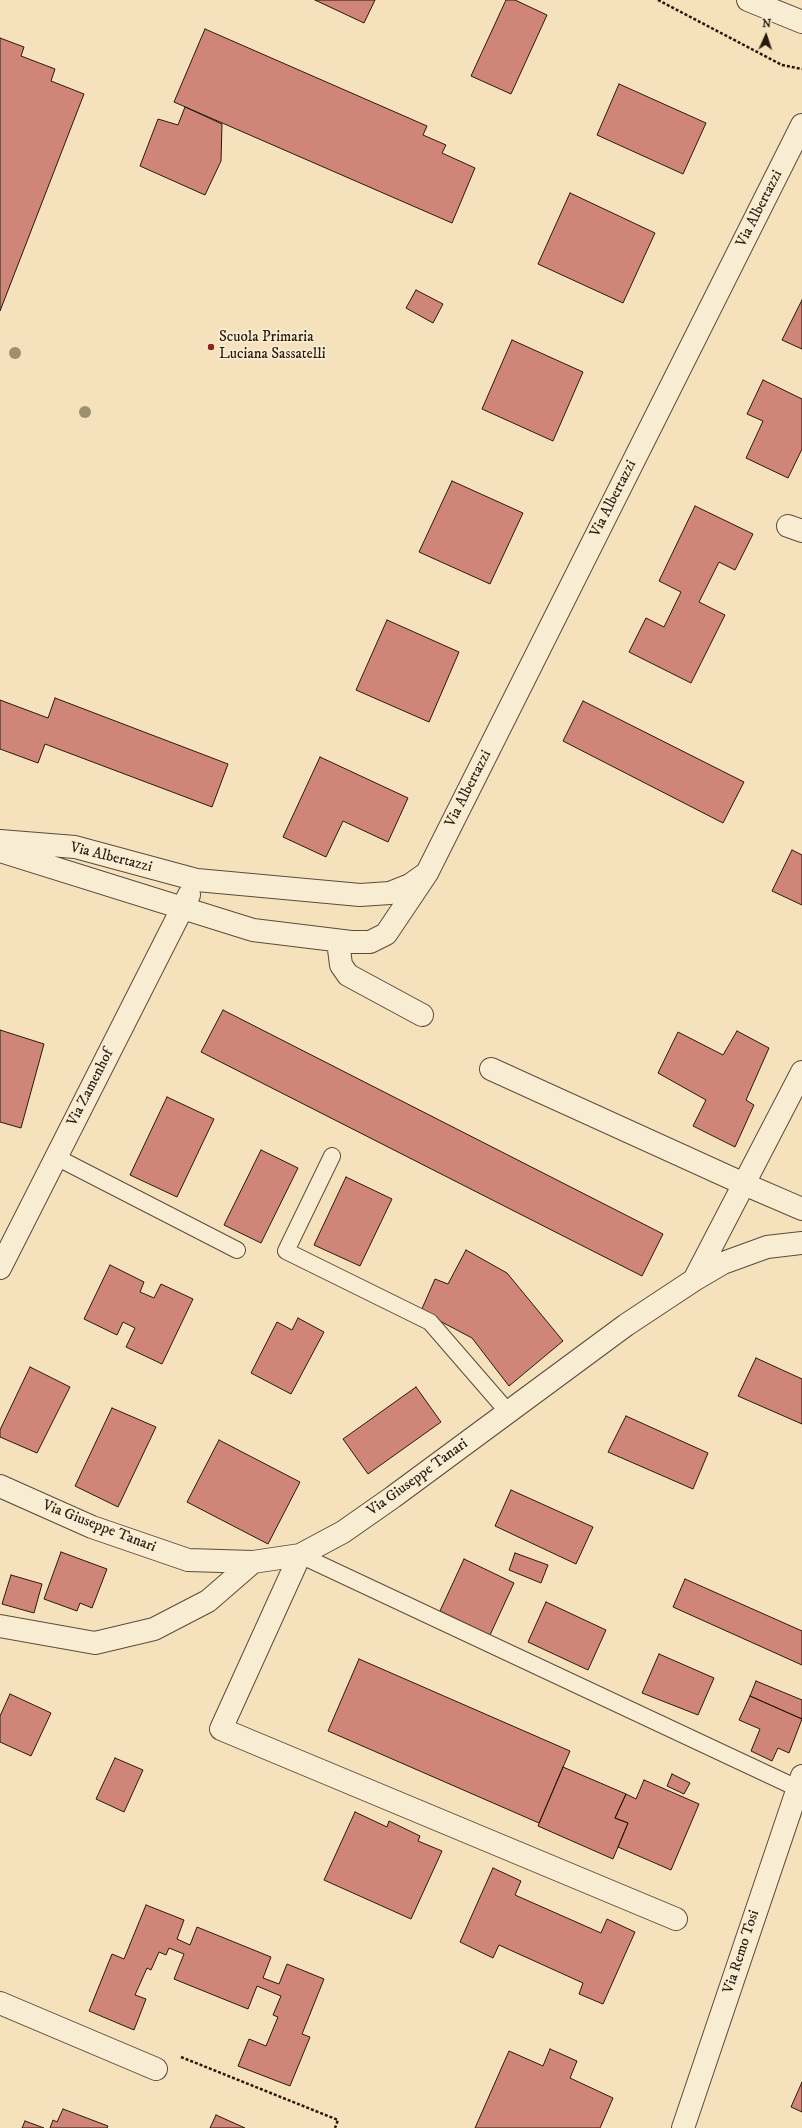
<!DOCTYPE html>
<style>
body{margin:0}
#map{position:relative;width:802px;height:2128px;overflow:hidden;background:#f5e1bc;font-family:"IM FELL DW Pica",serif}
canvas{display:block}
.north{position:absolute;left:746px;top:16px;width:40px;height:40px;-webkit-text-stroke:3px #f8ecd3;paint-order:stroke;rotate:3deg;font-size:11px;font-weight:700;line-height:16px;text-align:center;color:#291a0e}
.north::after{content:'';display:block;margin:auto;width:14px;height:18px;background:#291a0e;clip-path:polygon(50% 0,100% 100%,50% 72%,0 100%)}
</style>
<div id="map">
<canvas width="802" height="2128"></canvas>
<div class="north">N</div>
</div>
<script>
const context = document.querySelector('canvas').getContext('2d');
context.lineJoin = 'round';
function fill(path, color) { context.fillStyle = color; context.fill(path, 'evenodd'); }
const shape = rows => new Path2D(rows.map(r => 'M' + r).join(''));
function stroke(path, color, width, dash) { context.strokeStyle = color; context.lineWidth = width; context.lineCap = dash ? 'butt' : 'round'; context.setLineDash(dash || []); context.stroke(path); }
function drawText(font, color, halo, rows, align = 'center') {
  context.font = font + ' "IM FELL DW Pica",serif'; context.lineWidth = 3.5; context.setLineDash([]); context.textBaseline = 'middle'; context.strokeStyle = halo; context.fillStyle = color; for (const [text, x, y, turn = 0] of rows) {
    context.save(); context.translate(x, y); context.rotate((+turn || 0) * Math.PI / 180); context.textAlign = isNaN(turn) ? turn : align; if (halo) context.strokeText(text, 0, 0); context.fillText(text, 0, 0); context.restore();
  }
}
const building = shape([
 [315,0,375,0,364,23,315,0],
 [506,0,515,0,547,15,511,94,471,76,506,0],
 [205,29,427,126,423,135,446,145,442,153,475,168,452,223,174,102,205,29],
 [0,38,24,47,21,56,55,69,51,81,84,94,0,311,0,38],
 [619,84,706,123,683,174,597,135,619,84],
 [185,107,222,124,221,161,205,195,140,166,158,119,178,125,185,107],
 [570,193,655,233,623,303,538,264,570,193],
 [416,290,443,304,433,323,406,308,416,290],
 [802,300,802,349,782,340,802,300],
 [512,340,583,372,553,441,482,409,512,340],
 [763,380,802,399,802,449,788,478,746,458,763,421,747,414,763,380],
 [452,481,523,513,490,584,419,552,452,481],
 [695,506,753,534,735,570,719,562,699,602,725,615,691,683,629,652,646,618,664,627,681,592,659,581,695,506],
 [387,620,459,652,429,722,356,690,387,620],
 [55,698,228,764,212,807,45,744,38,763,0,749,0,700,48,718,55,698],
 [583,701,744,782,723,823,563,741,583,701],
 [320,757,408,798,388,842,343,821,326,857,283,837,320,757],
 [792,850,802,855,802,905,772,891,792,850],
 [223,1010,663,1234,642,1276,201,1052,223,1010],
 [0,1030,44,1044,21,1128,0,1122,0,1030],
 [737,1031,769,1048,746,1100,754,1105,735,1147,693,1126,706,1100,658,1073,678,1032,723,1055,737,1031],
 [167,1097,214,1119,177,1197,130,1175,167,1097],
 [261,1150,298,1168,261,1243,224,1225,261,1150],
 [346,1177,392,1199,360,1266,314,1245,346,1177],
 [466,1250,507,1273,563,1341,509,1386,472,1338,421,1311,435,1279,448,1284,466,1250],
 [110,1265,144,1282,140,1292,154,1298,161,1284,193,1299,162,1364,126,1347,135,1328,123,1322,117,1335,84,1319,110,1265],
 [298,1318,324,1332,291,1394,251,1373,277,1322,292,1330,298,1318],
 [756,1358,802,1379,802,1424,738,1396,756,1358],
 [30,1367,70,1387,37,1453,0,1437,0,1430,30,1367],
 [416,1387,441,1422,368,1474,343,1439,416,1387],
 [112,1408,156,1427,118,1507,75,1486,112,1408],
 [626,1416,708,1453,693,1489,608,1452,626,1416],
 [219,1440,300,1482,268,1544,187,1502,219,1440],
 [511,1490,593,1527,576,1564,495,1526,511,1490],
 [61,1552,107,1569,92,1608,80,1603,77,1611,44,1599,61,1552],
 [515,1553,548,1565,541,1583,509,1570,515,1553],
 [464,1559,514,1583,490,1635,440,1611,464,1559],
 [11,1575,42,1584,34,1613,2,1604,11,1575],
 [685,1579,802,1631,802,1665,673,1607,685,1579],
 [546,1602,606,1630,588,1670,528,1642,546,1602],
 [659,1654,714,1678,698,1715,642,1693,659,1654],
 [359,1659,570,1751,539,1823,328,1731,359,1659],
 [756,1681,802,1700,802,1719,750,1696,756,1681],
 [10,1694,51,1713,31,1756,0,1742,0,1716,10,1694],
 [750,1696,802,1719,789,1753,778,1748,772,1761,751,1751,760,1729,739,1720,750,1696],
 [115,1758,143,1770,124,1812,96,1799,115,1758],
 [563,1767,626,1794,615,1818,628,1823,613,1859,538,1826,563,1767],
 [672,1774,690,1783,684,1794,667,1786,672,1774],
 [644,1780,699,1804,671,1870,618,1847,628,1823,615,1818,626,1794,636,1799,644,1780],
 [355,1812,387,1827,389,1821,420,1836,418,1841,442,1851,411,1919,324,1880,355,1812],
 [493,1868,521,1881,515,1895,601,1933,607,1919,635,1932,603,2004,579,1994,583,1983,499,1945,493,1958,460,1942,493,1868],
 [146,1905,184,1920,177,1939,190,1945,197,1927,271,1957,263,1978,279,1984,287,1964,324,1979,302,2034,310,2037,290,2086,238,2066,249,2039,266,2046,278,2017,273,2015,281,1996,257,1986,248,2009,174,1979,184,1954,169,1948,166,1955,159,1952,151,1970,147,1968,135,1995,146,1999,134,2030,89,2011,112,1954,124,1959,146,1905],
 [550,2049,577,2061,570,2078,613,2098,600,2128,475,2128,509,2051,543,2066,550,2049],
 [802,2082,802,2112,791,2107,802,2082],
 [63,2109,108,2126,107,2128,50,2128,53,2120,57,2122,63,2109],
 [216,2115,245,2128,210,2128,216,2115],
 [25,2121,44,2128,22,2128,25,2121]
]);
fill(building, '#cf8679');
stroke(building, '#291a0e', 1);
const service = shape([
 [332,1156,286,1251,430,1322,508,1412],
 [56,1157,237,1250],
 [300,1555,797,1788]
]);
const minor = shape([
 [748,0,802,22],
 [788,526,802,531],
 [0,841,75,847,197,880,360,895,390,893,410,885,424,875],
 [0,851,253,930,351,942,370,942,386,934,427,873,802,125],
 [338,941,341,965,348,975,422,1015],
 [491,1069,744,1184,802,1209],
 [0,1268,189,895],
 [694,1280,802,1072],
 [0,1486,92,1527,188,1560,253,1562,300,1555,343,1532,393,1497,626,1325,694,1280,723,1263,767,1247,802,1243],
 [300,1555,221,1729,676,1919],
 [0,1626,95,1643,154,1629,208,1601,253,1562],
 [0,2003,156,2069],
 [683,2128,802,1776]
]);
stroke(service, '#5c4c3a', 18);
stroke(minor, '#5c4c3a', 24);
stroke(shape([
 [658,0,782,65,802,69],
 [181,2057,338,2120,335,2128]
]), '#291a0e', 2.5, [3, 2]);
stroke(service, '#f8ecd3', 16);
stroke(minor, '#f8ecd3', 22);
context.fillStyle = '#9e8f71';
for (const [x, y] of [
 [15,353],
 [85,412]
]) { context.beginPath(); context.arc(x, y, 6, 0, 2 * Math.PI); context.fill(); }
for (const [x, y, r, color] of [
 [211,347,4,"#8f2418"]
]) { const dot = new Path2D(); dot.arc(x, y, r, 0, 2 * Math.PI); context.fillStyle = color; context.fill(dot); stroke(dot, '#f8ecd3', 1.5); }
drawText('15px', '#291a0e', '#f8ecd3', [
 ["Via Albertazzi",760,209,-63],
 ["Via Albertazzi",614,499,-63],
 ["Via Albertazzi",469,789,-63],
 ["Via Albertazzi",111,858,14],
 ["Via Zamenhof",91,1088,-63],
 ["Via Giuseppe Tanari",418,1478,-36],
 ["Via Giuseppe Tanari",99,1527,21],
 ["Via Remo Tosi",742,1952,-72]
]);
drawText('15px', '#291a0e', '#f8ecd3', [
 ["Scuola Primaria",219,338],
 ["Luciana Sassatelli",219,355]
], 'left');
</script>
